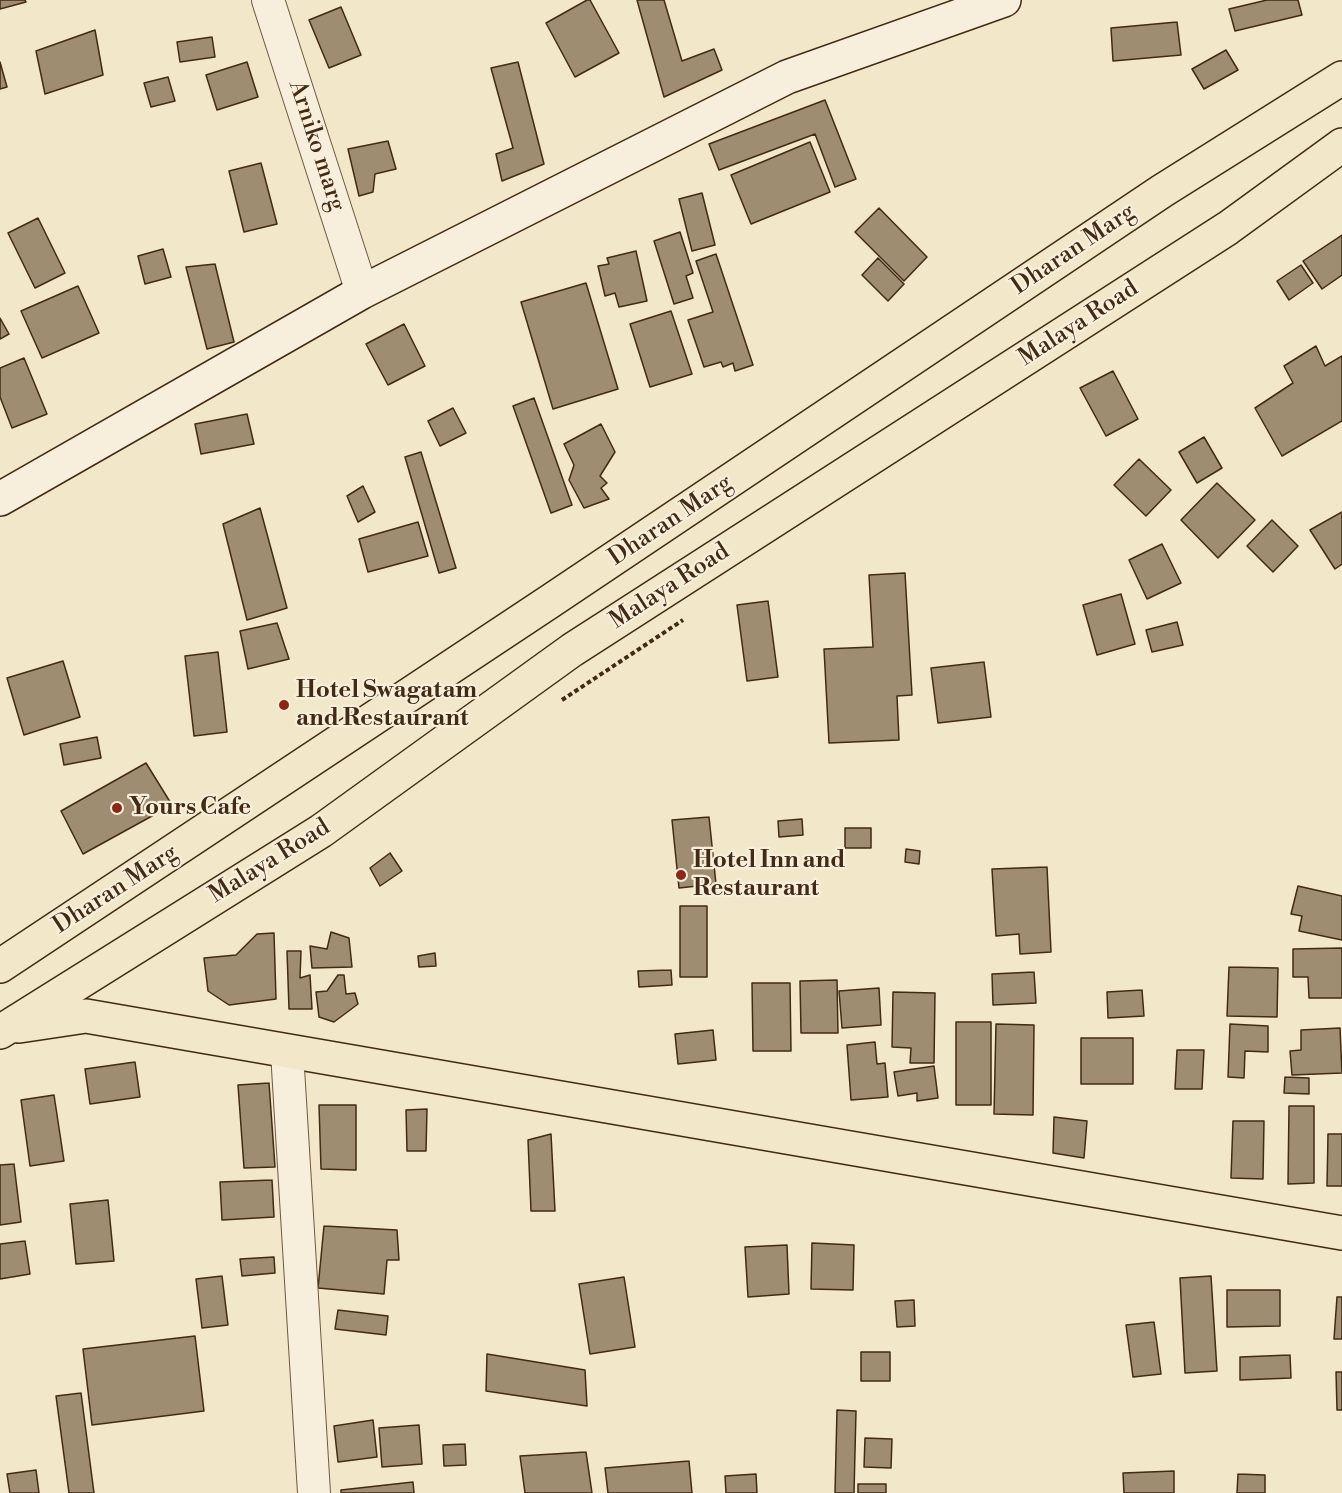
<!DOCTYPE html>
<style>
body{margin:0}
canvas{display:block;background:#f2e7c8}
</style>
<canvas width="1342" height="1493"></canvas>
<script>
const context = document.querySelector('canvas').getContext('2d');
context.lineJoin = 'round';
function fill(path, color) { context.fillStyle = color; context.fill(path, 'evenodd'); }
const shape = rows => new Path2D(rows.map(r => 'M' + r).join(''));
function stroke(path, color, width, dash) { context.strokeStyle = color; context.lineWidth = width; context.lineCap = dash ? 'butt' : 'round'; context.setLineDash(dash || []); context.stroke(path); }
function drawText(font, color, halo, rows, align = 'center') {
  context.font = font + ' "Libre Bodoni",serif'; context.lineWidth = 4.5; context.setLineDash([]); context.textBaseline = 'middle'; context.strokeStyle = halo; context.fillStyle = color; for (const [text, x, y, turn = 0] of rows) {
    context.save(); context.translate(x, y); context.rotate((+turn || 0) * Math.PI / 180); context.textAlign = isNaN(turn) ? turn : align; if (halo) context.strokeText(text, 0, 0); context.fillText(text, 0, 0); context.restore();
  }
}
const building = shape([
 [0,0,25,0,26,2,0,9,0,0],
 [587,0,590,0,619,53,575,77,546,23,587,0],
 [637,0,664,0,682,61,714,49,722,70,664,97,637,0],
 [1267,0,1298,0,1302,15,1235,31,1229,9,1267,0],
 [341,7,361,55,329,68,309,20,341,7],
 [1177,22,1181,55,1113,61,1111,28,1177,22],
 [95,30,103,75,45,94,36,51,95,30],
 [212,37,215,57,180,62,177,42,212,37],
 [1226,50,1238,70,1204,89,1192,69,1226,50],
 [0,62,7,87,0,89,0,62],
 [247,62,258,97,217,110,206,75,247,62],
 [518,62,544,164,502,181,496,154,513,148,491,68,518,62],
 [168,77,175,101,151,107,144,83,168,77],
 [825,100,856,179,835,187,815,134,719,170,709,144,825,100],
 [388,141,396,169,375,174,373,192,359,196,348,149,388,141],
 [810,142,830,192,751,224,731,175,810,142],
 [261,163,277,224,244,232,229,171,261,163],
 [702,193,715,245,692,251,679,199,702,193],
 [879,208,927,257,904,281,855,232,879,208],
 [38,218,65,273,35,288,8,233,38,218],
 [680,232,693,273,686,276,693,298,674,304,654,241,680,232],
 [1342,235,1342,275,1322,289,1303,261,1342,235],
 [163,249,171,277,145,284,138,256,163,249],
 [636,251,647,301,619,307,615,293,605,296,598,266,609,264,607,258,636,251],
 [716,254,753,365,735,371,733,363,723,367,721,362,704,367,688,320,713,312,696,261,716,254],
 [878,258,904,284,888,301,862,275,878,258],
 [215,264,234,342,207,349,186,267,215,264],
 [1301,265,1313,283,1289,300,1277,281,1301,265],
 [586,283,618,389,553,409,521,302,586,283],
 [78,286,99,333,42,358,21,311,78,286],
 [671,311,692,374,650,387,630,324,671,311],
 [0,318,9,334,0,339,0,318],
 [404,324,425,366,388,385,366,344,404,324],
 [1316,346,1325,366,1342,356,1342,421,1282,456,1255,408,1293,383,1284,366,1316,346],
 [24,358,47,414,12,428,0,397,0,368,24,358],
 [1113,371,1138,419,1106,436,1080,388,1113,371],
 [534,398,572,505,551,513,513,406,534,398],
 [453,408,466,433,440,446,428,421,453,408],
 [247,414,254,444,201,454,195,424,247,414],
 [601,424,615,452,600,476,607,483,601,488,609,499,584,508,569,480,574,465,564,444,601,424],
 [1204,437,1222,468,1197,483,1179,452,1204,437],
 [421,452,456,568,439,573,405,457,421,452],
 [1139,459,1171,490,1146,516,1114,485,1139,459],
 [1217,483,1255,520,1218,558,1181,520,1217,483],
 [363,486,375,512,358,522,347,496,363,486],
 [260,508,287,608,247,620,223,524,260,508],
 [1342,512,1342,564,1335,569,1310,530,1342,512],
 [1272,520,1298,546,1273,572,1247,546,1272,520],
 [418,522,428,556,368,572,359,539,418,522],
 [1162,544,1181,583,1147,599,1129,560,1162,544],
 [905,573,912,695,897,696,899,740,829,743,824,649,873,647,869,575,905,573],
 [1121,594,1135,644,1097,655,1083,605,1121,594],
 [768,601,778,677,747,681,737,605,768,601],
 [1177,622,1183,645,1152,652,1146,630,1177,622],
 [277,623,289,659,248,669,240,631,277,623],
 [218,652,227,732,194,736,185,656,218,652],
 [63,661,80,717,24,735,7,678,63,661],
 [984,662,991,717,938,723,931,668,984,662],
 [97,737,101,758,64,765,60,744,97,737],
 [146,763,172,805,83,854,61,811,146,763],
 [709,817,716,884,679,888,672,820,709,817],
 [802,819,803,835,779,837,778,821,802,819],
 [845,828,871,828,871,848,845,848,845,828],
 [906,849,920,851,919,864,905,862,906,849],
 [390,853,402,871,380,886,370,868,390,853],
 [1047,867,1051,952,1020,954,1019,934,996,936,992,869,1047,867],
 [1298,886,1342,896,1342,940,1299,931,1302,916,1291,914,1298,886],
 [680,906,707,906,707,977,680,977,680,906],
 [331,932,349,938,352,967,312,968,310,946,327,949,331,932],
 [274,933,276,999,229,1005,208,991,204,958,236,955,257,934,274,933],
 [1342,948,1342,998,1309,998,1308,977,1293,977,1293,949,1342,948],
 [287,951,301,951,300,978,310,975,312,1009,289,1009,287,951],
 [435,953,436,966,419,967,418,956,435,953],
 [1229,967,1278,968,1277,1017,1227,1016,1229,967],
 [671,970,672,985,639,987,638,971,671,970],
 [1034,972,1036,1003,993,1005,992,974,1034,972],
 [338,975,344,975,346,994,355,993,358,1004,334,1022,319,1017,316,992,327,991,338,975],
 [837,980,838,1033,801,1033,800,981,837,980],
 [752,983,790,983,791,1051,753,1051,752,983],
 [879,988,881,1025,842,1028,839,991,879,988],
 [1142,990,1144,1016,1108,1018,1107,992,1142,990],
 [893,992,935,993,934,1063,910,1063,911,1048,892,1047,893,992],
 [956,1022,991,1022,991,1105,956,1105,956,1022],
 [996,1024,1034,1025,1033,1115,994,1114,996,1024],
 [1230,1024,1268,1026,1268,1052,1245,1051,1244,1078,1228,1077,1230,1024],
 [1340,1028,1342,1073,1292,1075,1290,1051,1301,1050,1301,1030,1340,1028],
 [713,1030,716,1060,678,1064,675,1034,713,1030],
 [1081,1038,1133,1038,1133,1084,1081,1084,1081,1038],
 [875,1042,877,1064,885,1063,888,1097,851,1100,847,1045,875,1042],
 [1177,1050,1204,1050,1202,1089,1175,1089,1177,1050],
 [135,1062,140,1097,90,1104,85,1069,135,1062],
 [934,1066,938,1098,917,1101,917,1093,898,1096,894,1072,934,1066],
 [1285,1077,1309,1078,1309,1094,1284,1093,1285,1077],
 [269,1083,275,1167,244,1168,238,1085,269,1083],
 [54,1095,64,1161,30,1166,21,1100,54,1095],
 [319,1105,356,1105,356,1170,321,1169,319,1105],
 [1289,1106,1314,1106,1314,1183,1288,1184,1289,1106],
 [427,1109,426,1151,407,1151,406,1110,427,1109],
 [1054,1117,1087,1121,1084,1158,1053,1153,1054,1117],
 [1233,1121,1264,1121,1263,1179,1231,1178,1233,1121],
 [551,1134,555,1211,531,1211,528,1140,551,1134],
 [1328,1134,1342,1134,1342,1186,1327,1186,1328,1134],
 [14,1164,21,1222,0,1225,0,1165,14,1164],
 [272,1180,274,1217,222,1220,220,1182,272,1180],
 [108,1200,114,1261,76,1264,70,1204,108,1200],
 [324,1226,397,1230,399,1260,387,1260,384,1294,318,1288,324,1226],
 [25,1241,30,1274,0,1279,0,1244,25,1241],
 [812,1243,854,1245,853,1290,811,1289,812,1243],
 [787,1245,789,1294,748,1297,745,1247,787,1245],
 [274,1257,275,1273,242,1276,240,1259,274,1257],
 [222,1276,228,1325,202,1328,196,1279,222,1276],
 [1211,1276,1217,1371,1185,1373,1180,1278,1211,1276],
 [624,1277,635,1347,590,1354,579,1284,624,1277],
 [1227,1290,1280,1290,1280,1326,1227,1327,1227,1290],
 [1337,1297,1342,1297,1342,1339,1334,1339,1337,1297],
 [914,1300,915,1326,897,1327,895,1301,914,1300],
 [338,1310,388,1316,386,1335,335,1329,338,1310],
 [1154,1322,1161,1374,1133,1377,1126,1325,1154,1322],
 [195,1336,204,1411,92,1425,83,1349,195,1336],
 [861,1352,890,1352,890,1381,861,1381,861,1352],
 [487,1354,585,1370,587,1406,486,1391,487,1354],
 [1290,1355,1291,1378,1240,1380,1240,1357,1290,1355],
 [1336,1372,1342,1372,1342,1410,1337,1410,1336,1372],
 [81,1393,94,1493,69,1493,56,1396,81,1393],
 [837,1410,856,1411,854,1493,835,1493,837,1410],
 [373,1420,377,1457,338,1462,334,1426,373,1420],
 [419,1425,422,1464,382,1467,379,1428,419,1425],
 [865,1438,892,1439,891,1468,864,1467,865,1438],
 [465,1444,466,1465,444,1466,443,1445,465,1444],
 [586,1452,592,1493,525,1493,520,1456,586,1452],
 [689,1461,692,1493,608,1493,605,1468,689,1461],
 [36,1470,39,1493,10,1493,7,1474,36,1470],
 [1174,1471,1174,1493,1124,1493,1123,1473,1174,1471],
 [756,1474,757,1493,726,1493,725,1476,756,1474],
 [1238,1474,1265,1475,1265,1493,1237,1493,1238,1474],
 [413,1482,414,1493,341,1493,341,1490,413,1482],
 [858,1484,886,1484,886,1493,858,1493,858,1484]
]);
fill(building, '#9e8d71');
stroke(building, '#422b13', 1.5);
const street = shape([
 [268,0,362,292],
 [287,1052,314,1493]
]);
const secondary = shape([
 [0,499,362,292,787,77,1004,0]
]);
const primary = shape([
 [0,966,549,602,1162,191,1342,78],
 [19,1026,86,1016,1342,1233],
 [0,1032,321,831,572,650,1228,228,1342,145]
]);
stroke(street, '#6e5a40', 34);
stroke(secondary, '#422b13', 36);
stroke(primary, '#422b13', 36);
stroke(shape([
 [562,700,683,620]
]), '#422b13', 4, [4.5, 3]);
stroke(street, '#f7efdb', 32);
stroke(secondary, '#f7efdb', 33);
stroke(primary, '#f2e7c8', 33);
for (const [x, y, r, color] of [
 [284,705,6,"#8f2418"],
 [117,808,6,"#8f2418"],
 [681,875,6,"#8f2418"]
]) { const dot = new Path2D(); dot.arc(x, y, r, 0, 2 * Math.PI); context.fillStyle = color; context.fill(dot); stroke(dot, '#f7efdb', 2); }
drawText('24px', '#422b13', '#f7efdb', [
 ["Arniko marg",316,146,72],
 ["Dharan Marg",1074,250,-34],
 ["Malaya Road",1079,324,-33],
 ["Dharan Marg",671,521,-34],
 ["Malaya Road",670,587,-33],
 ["Malaya Road",270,862,-32],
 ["Dharan Marg",116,890,-33]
]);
drawText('bold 24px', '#422b13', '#f7efdb', [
 ["Hotel Swagatam",296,691],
 ["and Restaurant",296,719],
 ["Yours Cafe",129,808],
 ["Hotel Inn and",693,861],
 ["Restaurant",693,889]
], 'left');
</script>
